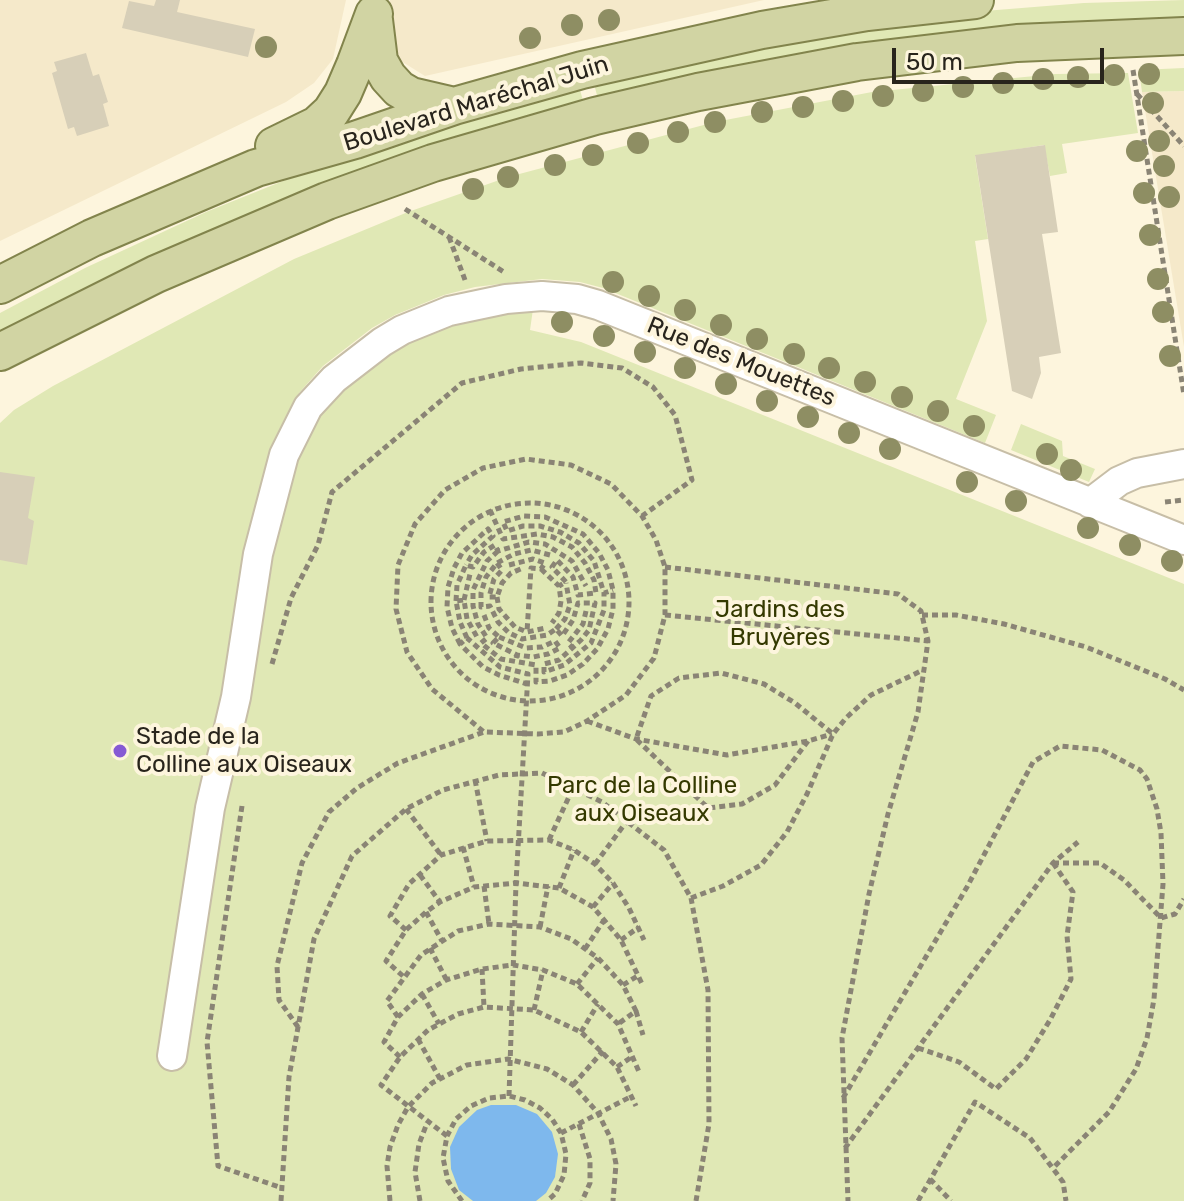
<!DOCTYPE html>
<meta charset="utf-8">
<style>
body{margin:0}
#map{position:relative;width:1184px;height:1201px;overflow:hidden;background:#fdf5dd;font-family:Rubik,sans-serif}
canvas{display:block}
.scale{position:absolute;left:892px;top:48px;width:212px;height:36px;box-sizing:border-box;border:4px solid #28241c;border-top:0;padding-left:10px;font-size:24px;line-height:28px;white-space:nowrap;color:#28241c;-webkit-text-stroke:6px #fdf5dd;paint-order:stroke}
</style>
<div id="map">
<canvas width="1184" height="1201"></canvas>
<div class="scale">50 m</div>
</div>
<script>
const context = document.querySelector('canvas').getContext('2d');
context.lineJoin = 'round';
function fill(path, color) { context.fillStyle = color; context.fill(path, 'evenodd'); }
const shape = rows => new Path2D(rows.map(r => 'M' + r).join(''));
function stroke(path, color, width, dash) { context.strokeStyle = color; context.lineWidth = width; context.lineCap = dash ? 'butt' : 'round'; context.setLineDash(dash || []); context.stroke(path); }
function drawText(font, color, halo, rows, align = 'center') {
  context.font = font + ' Rubik,sans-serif'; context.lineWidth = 8; context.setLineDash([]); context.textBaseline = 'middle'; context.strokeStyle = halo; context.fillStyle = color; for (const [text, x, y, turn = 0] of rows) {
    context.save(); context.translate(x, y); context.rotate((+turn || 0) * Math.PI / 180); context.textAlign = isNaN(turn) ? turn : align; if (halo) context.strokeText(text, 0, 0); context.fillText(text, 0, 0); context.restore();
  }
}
fill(shape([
 [0,0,346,0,333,59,314,83,286,102,0,241],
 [390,0,764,0,425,76,401,61,385,24],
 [1184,91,1184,347,1142,92]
]), '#f5e9ca');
fill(shape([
 [1184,0,1184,23,599,103,593,80,922,16,1084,3],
 [1184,68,1184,91,1142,92,1139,70],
 [1128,73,1138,133,1062,144,1067,173,1050,176,1044,145,975,156,988,239,975,241,987,321,956,399,996,415,985,443,603,288,580,282,542,279,475,287,444,295,395,315,372,328,323,366,299,393,317,416,364,371,415,338,448,324,485,314,533,309,530,330,581,342,1184,584,1184,1201,0,1201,0,423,14,410,53,386,294,259,408,212,508,177,715,122,872,92,1055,74],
 [578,83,584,104,0,337,0,313,85,268,206,212,365,148],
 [1021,424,1062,441,1063,456,1095,469,1089,482,1011,450]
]), '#e0e8b5');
fill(shape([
 [491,1105,516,1105,537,1114,552,1132,558,1154,555,1177,546,1193,536,1201,473,1201,459,1190,451,1169,450,1147,459,1127,477,1110]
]), '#7eb8ed');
fill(shape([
 [156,0,180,0,177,12,255,29,248,57,122,28,129,1,154,6],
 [86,53,93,76,99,74,108,102,103,104,109,126,77,136,74,127,68,129,52,73,57,71,54,62],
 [1045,145,1058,232,1042,234,1061,353,1039,357,1041,373,1032,399,1012,391,975,155],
 [0,472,35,477,28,518,34,521,27,565,0,560]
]), '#d7cfb8');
const minor = shape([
 [1090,503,1119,481,1137,473,1184,464],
 [172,1056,210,808,236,697,258,554,284,455,308,407,334,379,382,342,402,330,449,311,506,299,542,296,577,299,598,305,1184,540]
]);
const major = shape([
 [374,20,379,61,388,77,399,89,411,96,454,106],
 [274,146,317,125,331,112,343,93,355,65,374,14],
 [0,285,92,238,256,168,355,140,454,106,582,70,762,30,867,12,975,0],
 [0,352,156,274,327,201,433,163,595,116,698,92,857,62,1017,43,1184,36]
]);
stroke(minor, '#c7bea7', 32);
stroke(major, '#82844c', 40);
stroke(shape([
 [1133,70,1184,395],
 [1137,94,1184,146],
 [405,209,504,272],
 [449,237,465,280],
 [1165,502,1184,500],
 '431 602a99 99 0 1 1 198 0a99 99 0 1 1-198 0Z',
 [490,510,503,539,537,534,553,537,572,547,585,563,594,580,596,593,578,595,573,577,557,560,552,567,566,582,559,586],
 [498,551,487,561,473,590,473,606,478,624,487,638,481,643,501,659,536,665,536,682,550,681,567,675,583,664,597,649,608,629,613,609,613,590,608,570,599,553,583,534,545,517,524,516,503,522,507,531,523,526,540,526,560,532,579,543,594,561,604,593,613,590],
 [550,555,531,550,514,554,497,563,486,577,481,593,481,607,490,606,498,622,509,633,522,639,547,635,556,629,562,636,573,620,578,603,595,603,589,630,581,640,559,660,544,664,544,672,564,665,591,643,604,610,604,593],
 [497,563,502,570,494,579,489,597,497,597,502,583,511,573,523,568],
 [509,565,533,559,545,563,541,569,531,568,527,632],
 [665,567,898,594,921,611,928,641,918,712,888,814,869,894,842,1038,848,1201],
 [541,569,559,586,561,601,559,613,552,623],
 [497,597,499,609,515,627,527,632,546,628],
 [464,600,470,574],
 [456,601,457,585,466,565,473,567,484,552,495,545,498,551,529,542,545,544,572,561,586,586],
 [484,615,489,628,499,637,493,643,517,655,515,662],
 [665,615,928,641],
 [922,615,956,615,1004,624,1086,647,1165,679,1184,690],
 [556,629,565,619,570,605,566,583],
 [499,637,526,648,542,647,555,641,560,648,548,654,533,657,517,655],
 [467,638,460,622,456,601,464,600,467,619,477,637],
 [460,644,452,628,447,607,448,587,454,568,462,553,488,529,493,536,472,555,466,565],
 [574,649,568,643,583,624,586,611],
 [272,664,291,598,318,545,332,492,462,383,521,369,581,363,622,368,653,387,675,415,692,480,642,516],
 [587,721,636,739,727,755,808,741,832,734],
 [808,741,775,785,742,804,708,808,636,739,651,696,679,678,721,673,764,684,795,703,833,734],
 [475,780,487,841],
 [242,806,207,1042,218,1166,282,1188],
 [406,809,441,855],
 [549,840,573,788],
 [463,847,474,887],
 [1053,863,1100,863,1124,880,1161,918,1175,914,1184,899],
 [595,864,627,821],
 [420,875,440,902],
 [484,886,489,924],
 [559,888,574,850],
 [691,898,723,886,761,865,787,832,807,794,833,734,846,718,871,695,925,669],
 [593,907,613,883],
 [426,912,442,941],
 [540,927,548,886],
 [406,930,390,916,409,884,441,855,487,841,549,840,574,850,595,864,613,883,629,908,644,940],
 [621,940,639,927],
 [430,948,446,979],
 [585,949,604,920],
 [482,969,484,1007],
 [403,976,386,961,406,930,426,912,440,902,474,887,516,883,559,888,593,907,621,940,643,986],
 [577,984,598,958],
 [623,985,639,975],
 [422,994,439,1024],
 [534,1010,543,970],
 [636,1011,643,1035],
 [398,1017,387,1001,421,955,458,931,489,924,540,927,571,939,598,958,623,985,636,1011,618,1024],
 [298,1027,279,1000,277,966,302,863,329,812,357,788,398,763,484,732,538,734,564,732,587,721,626,695,654,658,665,615,665,567,656,540,642,516,611,484,571,465,526,459,483,468,445,490,415,524,398,565,396,609,407,652,432,689,484,732],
 [581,1032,598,1004],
 [418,1039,440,1079],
 [918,1048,959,1062,996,1089,1026,1059,1050,1020,1071,979,1067,936,1073,892,1053,863],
 [400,1057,384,1042,398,1017,422,994,446,980,482,969,513,965,543,970,577,984,618,1024,640,1074],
 [617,1067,633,1056],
 [573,1085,603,1051],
 [509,1096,516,883,528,674,500,667,467,638,460,644,483,667,499,675,527,684],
 [843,1098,967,887,1033,762,1060,746,1102,750,1140,770,1147,779,1157,809,1161,833,1163,884,1154,999,1147,1038,1136,1069,1109,1112,1053,1168],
 [579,1124,590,1159,590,1183,582,1201],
 [561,1133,632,1096],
 [447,1136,381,1085,400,1057,428,1030,458,1014,484,1007,534,1010,581,1032,617,1067,636,1106],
 [845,1148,1053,863,1078,842],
 [930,1179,951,1201],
 [281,1201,289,1077,314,939,352,856,406,809,443,790,499,775,542,773,602,802,664,850,691,898,708,990,709,1124,696,1201],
 [390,1201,387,1166,390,1147,398,1125,408,1107,432,1083,467,1065,508,1059,547,1069,573,1085,598,1113,611,1139,616,1164,613,1201],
 [420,1201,415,1172,419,1144,427,1123],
 [462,1201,448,1181,443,1158,447,1136,456,1119,471,1106,489,1098,509,1096,525,1100,540,1108,552,1119,561,1133,566,1154,564,1175,555,1194,547,1201],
 [918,1201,975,1102,1030,1138,1063,1182,1066,1201]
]), '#8a8475', 5, [6, 4]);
stroke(minor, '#fff', 28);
stroke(major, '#d1d4a3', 36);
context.fillStyle = '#8e8e63';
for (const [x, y] of [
 [609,20],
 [572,25],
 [530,38],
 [266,47],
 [1149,74],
 [1114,75],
 [1078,77],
 [1043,79],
 [1003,83],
 [963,87],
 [923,91],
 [883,96],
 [843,101],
 [1153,103],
 [803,107],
 [762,112],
 [715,122],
 [678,132],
 [1159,141],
 [638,143],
 [1137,151],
 [593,155],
 [555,165],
 [1164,166],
 [508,177],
 [473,189],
 [1144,193],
 [1169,197],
 [1150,235],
 [1158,279],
 [613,282],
 [649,296],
 [685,310],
 [1163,312],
 [562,322],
 [721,325],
 [604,336],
 [757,339],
 [645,352],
 [794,354],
 [1170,356],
 [685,368],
 [829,368],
 [865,382],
 [726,384],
 [902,397],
 [767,401],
 [938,411],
 [808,417],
 [974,426],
 [849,433],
 [890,449],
 [1047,454],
 [1071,470],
 [967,482],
 [1016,501],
 [1088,528],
 [1130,545],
 [1172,561]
]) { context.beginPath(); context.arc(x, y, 11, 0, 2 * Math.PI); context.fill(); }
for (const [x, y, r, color] of [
 [120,751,8,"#865ad4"]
]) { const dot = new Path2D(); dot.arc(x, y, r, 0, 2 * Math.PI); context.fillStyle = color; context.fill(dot); stroke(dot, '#fdf5dd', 3); }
drawText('24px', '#28241c', '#fdf5dd', [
 ["Boulevard Maréchal Juin",476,104,-17],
 ["Rue des Mouettes",741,362,22]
]);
drawText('24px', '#343900', '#fdf5dd', [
 ["Jardins des",780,610],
 ["Bruyères",780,638],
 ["Parc de la Colline",642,786],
 ["aux Oiseaux",642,814]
]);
drawText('24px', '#28241c', '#fdf5dd', [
 ["Stade de la",136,737],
 ["Colline aux Oiseaux",136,765]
], 'left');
</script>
